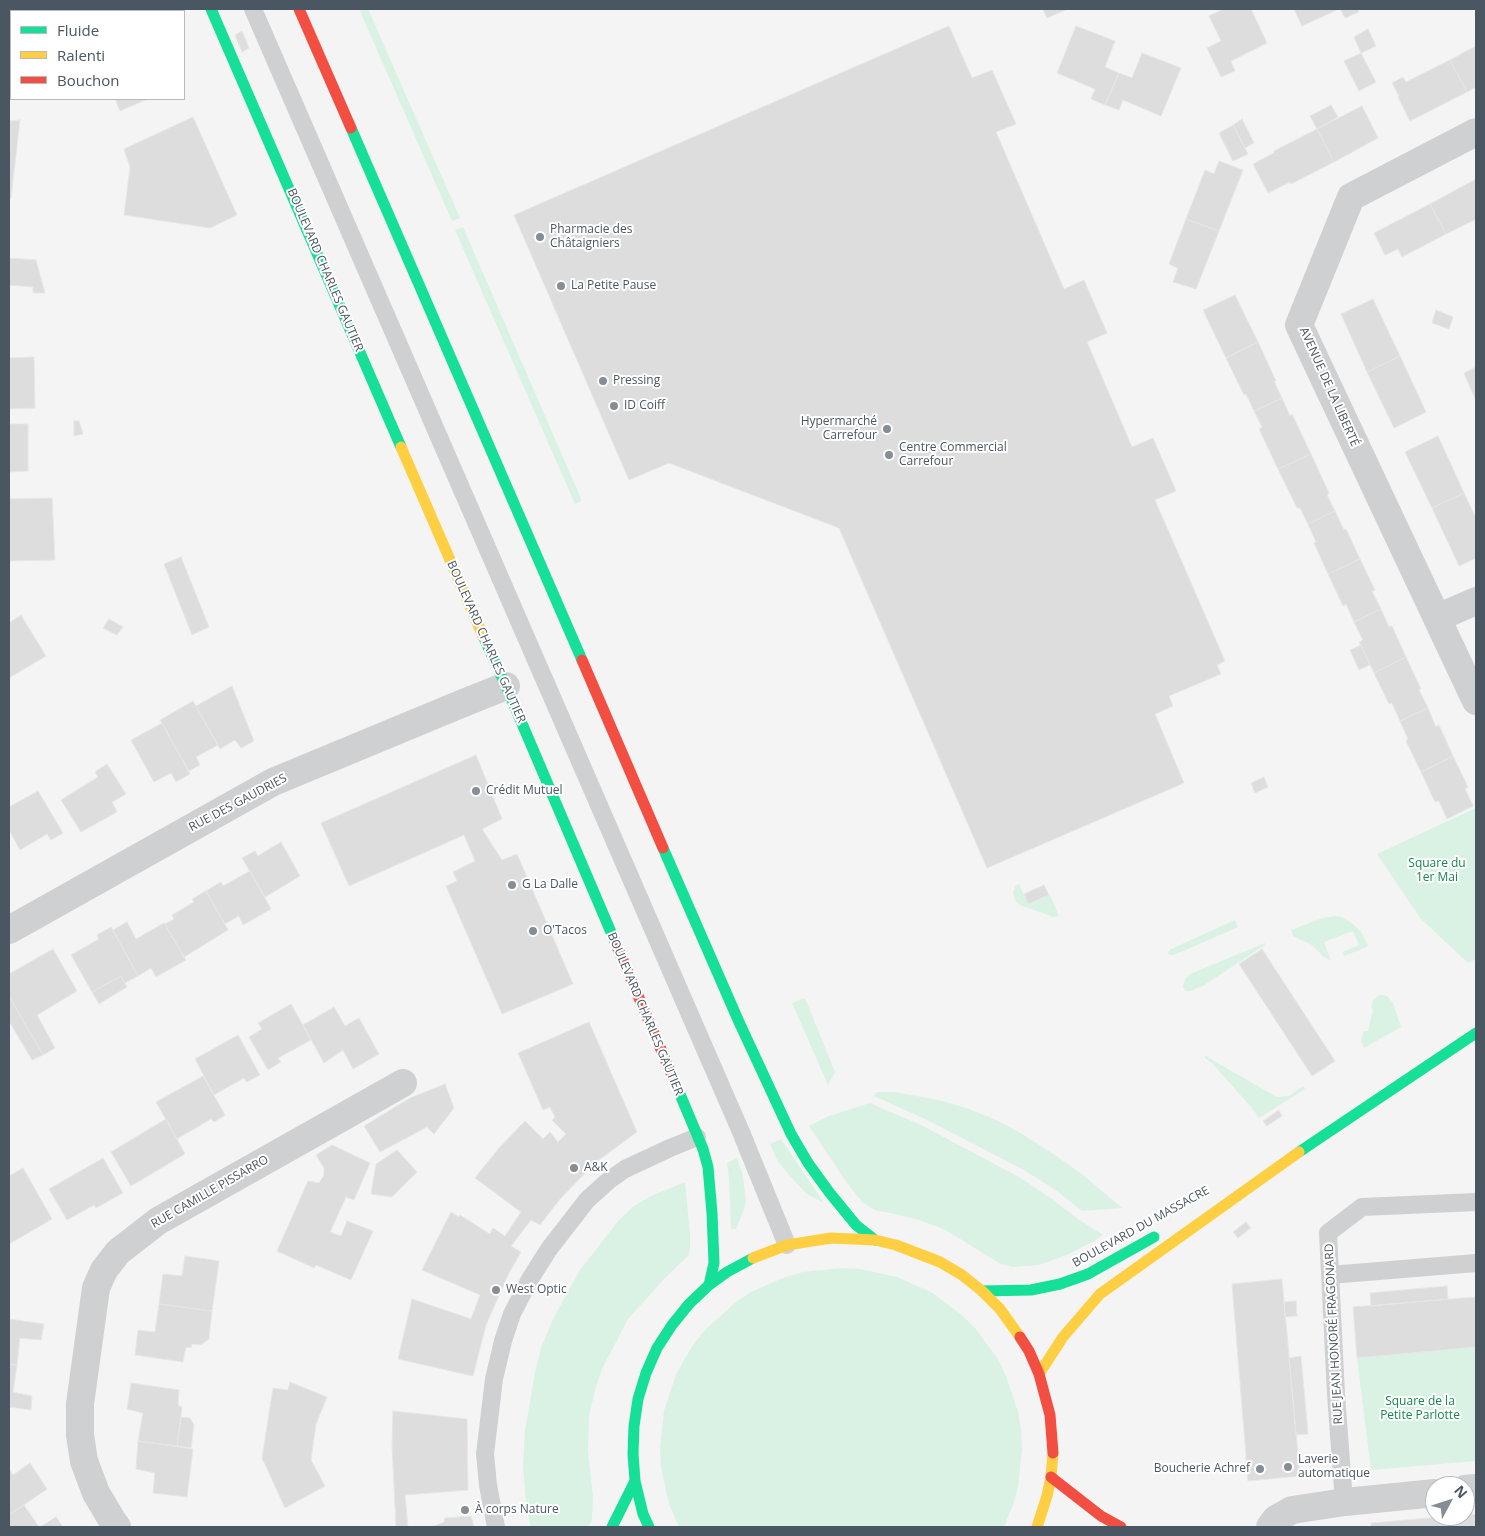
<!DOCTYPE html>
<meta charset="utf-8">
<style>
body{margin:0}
#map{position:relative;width:1485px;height:1536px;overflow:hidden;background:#f4f4f4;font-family:"Open Sans",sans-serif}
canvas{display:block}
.frame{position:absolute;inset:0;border:10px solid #4a5661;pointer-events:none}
.legend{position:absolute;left:10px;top:10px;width:175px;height:90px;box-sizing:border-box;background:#fff;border:1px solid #b7bbc0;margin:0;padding:6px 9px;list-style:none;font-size:15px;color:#4a5661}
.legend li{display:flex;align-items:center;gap:10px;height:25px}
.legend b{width:25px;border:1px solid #b7bbc0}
.north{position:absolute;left:1425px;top:1476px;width:50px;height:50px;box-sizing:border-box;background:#fff;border:1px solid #b7bbc0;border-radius:50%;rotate:50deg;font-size:14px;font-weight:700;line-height:20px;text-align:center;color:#4a5661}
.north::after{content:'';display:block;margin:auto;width:18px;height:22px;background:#868d94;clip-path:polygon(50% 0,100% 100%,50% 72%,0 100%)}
</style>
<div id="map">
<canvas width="1485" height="1536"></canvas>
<div class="frame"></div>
<ul class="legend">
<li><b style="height:6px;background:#16e098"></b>Fluide</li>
<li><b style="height:6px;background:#ffcf43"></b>Ralenti</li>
<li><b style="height:6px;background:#f24e42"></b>Bouchon</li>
</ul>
<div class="north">N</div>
</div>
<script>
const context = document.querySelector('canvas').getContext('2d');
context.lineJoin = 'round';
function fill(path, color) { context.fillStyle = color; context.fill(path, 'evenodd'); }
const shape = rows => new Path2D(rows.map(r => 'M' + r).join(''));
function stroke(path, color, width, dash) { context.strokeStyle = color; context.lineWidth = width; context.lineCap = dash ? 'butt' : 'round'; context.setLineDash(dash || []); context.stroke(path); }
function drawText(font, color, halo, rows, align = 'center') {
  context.font = font + ' "Open Sans",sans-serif'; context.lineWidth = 4; context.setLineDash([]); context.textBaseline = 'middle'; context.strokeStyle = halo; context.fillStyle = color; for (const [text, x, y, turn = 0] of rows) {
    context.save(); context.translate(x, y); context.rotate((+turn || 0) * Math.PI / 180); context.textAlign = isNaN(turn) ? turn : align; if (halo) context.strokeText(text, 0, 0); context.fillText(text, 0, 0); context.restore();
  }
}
fill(shape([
 [359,9,368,9,460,218,452,221],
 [463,227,582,501,575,504,455,230],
 [1476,808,1476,959,1468,963,1420,918,1377,854],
 [1019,884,1028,904,1050,895,1059,916,1054,917,1022,906,1017,903,1015,900,1013,893,1015,886],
 [1334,916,1342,917,1353,924,1361,932,1368,945,1367,947,1344,956,1343,952,1359,945,1353,931,1324,942,1331,961,1323,956,1312,945,1293,936,1291,930,1320,919],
 [1235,920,1238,927,1174,955,1171,955,1168,954,1168,952,1171,949],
 [1265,943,1265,945,1203,986,1190,991,1186,991,1183,987,1185,979,1190,974],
 [1379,995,1385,995,1388,997,1393,1003,1401,1027,1364,1048,1361,1041,1364,1031,1368,1031,1373,1009,1371,1008,1373,1000],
 [805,998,835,1072,828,1085,792,1003],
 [1205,1055,1214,1061,1277,1097,1289,1096,1303,1086,1305,1089,1259,1118,1252,1108,1212,1063,1205,1058],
 [876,1092,895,1092,943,1101,969,1109,996,1120,1019,1132,1058,1157,1083,1175,1122,1208,1082,1211,1057,1191,1024,1170,927,1120,874,1096],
 [870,1103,923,1126,1019,1177,1052,1199,1078,1219,1103,1235,1094,1241,1069,1254,1039,1265,1013,1267,1001,1264,992,1259,946,1230,919,1220,895,1214,875,1210,862,1202,847,1183,809,1126,829,1116],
 [781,1139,824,1203,807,1194,800,1187,778,1162,770,1144],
 [737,1158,743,1176,746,1202,743,1212,736,1229,731,1229,729,1179,727,1163],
 [685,1182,690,1234,690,1247,689,1255,665,1278,628,1319,602,1369,595,1390,589,1417,588,1451,593,1497,592,1520,588,1527,531,1527,527,1511,525,1492,523,1466,525,1431,535,1372,541,1348,553,1319,580,1270,619,1220,634,1206,651,1196],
 [841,1268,860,1269,897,1277,931,1292,962,1315,975,1328,998,1359,1006,1376,1018,1412,1021,1430,1022,1449,1018,1487,1013,1505,1004,1527,679,1527,669,1504,665,1486,661,1467,660,1448,664,1411,676,1375,685,1358,695,1342,707,1328,735,1303,751,1292,785,1277,803,1272],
 [1476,1347,1476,1461,1371,1470,1357,1358]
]), '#d9f2e3');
const building = shape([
 [75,9,147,9,149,11,76,11,75,9],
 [1043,9,1068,9,1047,18,1043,9],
 [1224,9,1251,9,1267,43,1231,61,1235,71,1221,77,1207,48,1221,41,1209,16,1224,9],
 [1294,9,1339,9,1302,26,1294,9],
 [1340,9,1357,9,1359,12,1345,18,1340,9],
 [949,26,972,78,992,70,1016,124,996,132,1064,289,1084,280,1107,333,1087,342,1132,447,1153,438,1176,491,1155,500,1225,661,1217,665,1221,674,1169,696,1173,706,1155,714,1184,783,987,868,839,528,669,463,629,480,514,215,949,26],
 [1076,26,1115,41,1105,67,1119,73,1105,105,1091,99,1095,89,1057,73,1076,26],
 [1368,29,1376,46,1361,53,1354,37,1368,29],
 [242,31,249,48,242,52,235,35,242,31],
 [1476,46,1476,87,1467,92,1450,60,1476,46],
 [1142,53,1181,68,1161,116,1123,100,1119,110,1105,105,1119,73,1132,78,1142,53],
 [1361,53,1376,82,1359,91,1344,61,1361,53],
 [1450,60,1467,92,1410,121,1398,97,1399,96,1392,83,1403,77,1406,82,1450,60],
 [115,99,148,99,120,111,115,99],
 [1331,105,1338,117,1317,129,1310,116,1331,105],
 [1362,106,1378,138,1334,162,1317,129,1362,106],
 [193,117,237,215,210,228,124,215,130,167,124,149,193,117],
 [1242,119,1254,143,1245,148,1233,125,1242,119],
 [20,120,11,198,9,197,9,121,20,120],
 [1233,125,1248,154,1233,161,1219,133,1233,125],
 [1317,129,1334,162,1291,184,1290,182,1268,193,1253,164,1274,153,1274,151,1317,129],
 [1219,161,1243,170,1219,231,1186,219,1205,170,1214,174,1219,161],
 [1476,179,1476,219,1446,234,1430,204,1476,179],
 [1430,204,1446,234,1402,257,1398,249,1385,255,1374,233,1430,204],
 [1186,219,1219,231,1196,289,1173,282,1178,268,1169,264,1186,219],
 [9,258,36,260,45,293,33,293,33,287,9,285,9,258],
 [1235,295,1258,342,1226,358,1203,310,1235,295],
 [1373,299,1400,356,1367,372,1341,314,1373,299],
 [1436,310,1453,317,1449,329,1432,323,1436,310],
 [1258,342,1276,381,1274,381,1282,398,1254,411,1246,394,1244,395,1226,358,1258,342],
 [1400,356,1426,412,1394,428,1367,372,1400,356],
 [34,357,35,408,9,409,9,358,34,357],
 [1476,367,1476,401,1464,373,1476,367],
 [1282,398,1290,416,1292,414,1311,454,1278,469,1259,429,1262,427,1254,411,1282,398],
 [74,421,79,421,83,434,74,436,74,421],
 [9,424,28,424,28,471,9,472,9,424],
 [1438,436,1464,493,1432,508,1405,452,1438,436],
 [1311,454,1329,493,1327,495,1335,511,1308,524,1300,508,1297,508,1278,469,1311,454],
 [1464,493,1476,518,1476,558,1459,566,1432,508,1464,493],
 [52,498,55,560,9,561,9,499,52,498],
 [1335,511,1344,530,1346,529,1360,559,1328,574,1314,543,1316,542,1308,524,1335,511],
 [181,557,209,627,192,635,164,564,181,557],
 [1360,559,1375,590,1372,591,1381,609,1354,622,1346,604,1343,606,1328,574,1360,559],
 [1381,609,1389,627,1392,626,1406,657,1374,673,1359,642,1363,640,1354,622,1381,609],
 [21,615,46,656,9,678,9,623,21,615],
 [109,619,123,627,117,635,103,628,109,619],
 [1361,645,1370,665,1359,670,1350,650,1361,645],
 [1406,657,1421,689,1419,690,1428,708,1400,721,1392,703,1389,704,1374,673,1406,657],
 [232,686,254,741,241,748,235,740,220,749,196,706,232,686],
 [193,701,218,745,196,757,200,765,189,771,160,720,193,701],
 [1428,708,1436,727,1439,725,1453,756,1421,772,1406,741,1408,739,1400,721,1428,708],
 [162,723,190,774,176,782,171,773,154,782,131,740,162,723],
 [476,755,502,819,482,829,502,860,517,854,573,984,502,1014,446,886,457,881,453,872,475,861,464,835,349,886,321,823,476,755],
 [1453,756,1468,787,1465,789,1473,806,1447,819,1439,801,1435,802,1421,772,1453,756],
 [107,764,126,794,112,802,117,812,81,832,61,800,98,777,95,772,107,764],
 [1264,777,1268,787,1255,793,1251,783,1264,777],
 [38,791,63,833,51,840,47,834,20,850,9,830,9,807,38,791],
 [281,842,300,876,265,897,242,858,255,851,258,856,281,842],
 [250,871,271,909,243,925,239,916,225,924,206,891,221,882,223,886,250,871],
 [1044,885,1049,895,1028,904,1024,894,1044,885],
 [206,891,228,930,184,957,165,924,174,919,172,915,194,902,192,899,206,891],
 [127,922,136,939,164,923,186,960,156,977,151,968,138,976,113,930,127,922],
 [111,927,138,976,125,983,121,976,92,992,71,955,99,939,97,935,111,927],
 [53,949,77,991,37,1015,55,1048,43,1055,9,996,9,974,53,949],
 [1262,949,1335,1061,1312,1076,1239,964,1262,949],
 [121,976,127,987,99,1004,92,992,121,976],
 [9,996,43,1055,32,1060,9,1021,9,996],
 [291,1004,311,1040,278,1058,281,1062,268,1070,249,1037,262,1029,258,1023,291,1004],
 [334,1007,345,1026,359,1018,379,1054,353,1069,343,1050,324,1063,303,1025,334,1007],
 [589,1022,637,1132,596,1162,560,1199,540,1225,531,1220,511,1246,521,1252,509,1273,486,1325,473,1376,398,1359,412,1299,471,1319,480,1295,422,1270,451,1212,459,1217,460,1215,490,1234,493,1228,505,1236,521,1212,475,1178,499,1148,525,1121,543,1139,550,1132,558,1142,566,1134,552,1120,555,1117,550,1107,543,1110,518,1053,589,1022],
 [238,1035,260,1075,247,1082,244,1078,214,1095,195,1059,238,1035],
 [203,1076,225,1115,214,1122,211,1119,177,1139,156,1102,203,1076],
 [445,1084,454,1108,434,1134,427,1127,380,1152,364,1126,410,1098,445,1084],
 [1279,1110,1282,1116,1267,1126,1263,1121,1279,1110],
 [166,1119,185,1154,131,1186,111,1152,166,1119],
 [332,1145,370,1163,354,1200,346,1197,330,1232,341,1236,347,1221,373,1231,351,1280,316,1265,314,1268,277,1251,308,1181,319,1183,324,1175,324,1168,316,1155,332,1145],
 [397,1150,417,1172,392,1197,371,1194,376,1164,397,1150],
 [103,1158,123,1193,96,1208,94,1205,67,1220,49,1189,103,1158],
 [23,1168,52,1219,9,1244,9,1176,23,1168],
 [1246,1222,1251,1228,1238,1238,1233,1232,1246,1222],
 [185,1256,219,1261,212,1311,159,1304,163,1274,182,1276,185,1256],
 [1282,1279,1300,1476,1248,1481,1232,1284,1282,1279],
 [1447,1286,1448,1299,1371,1306,1370,1293,1447,1286],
 [1476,1297,1476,1347,1357,1358,1353,1307,1476,1297],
 [1296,1301,1297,1316,1285,1317,1284,1302,1296,1301],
 [159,1304,212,1311,209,1339,201,1345,192,1344,191,1348,186,1347,183,1362,135,1355,138,1330,155,1332,159,1304],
 [9,1319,44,1324,41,1340,20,1338,17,1365,9,1364,9,1319],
 [1301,1356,1308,1434,1296,1435,1289,1358,1301,1356],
 [9,1364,17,1365,13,1392,32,1396,31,1410,9,1407,9,1364],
 [290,1382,327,1397,316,1424,311,1460,325,1486,285,1508,262,1458,273,1388,288,1390,290,1382],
 [131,1383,179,1390,178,1405,182,1407,177,1446,138,1441,143,1413,127,1409,131,1383],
 [393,1411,467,1419,468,1490,405,1495,408,1527,396,1527,392,1446,393,1411],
 [181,1417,190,1418,194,1425,191,1448,177,1446,181,1417],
 [138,1441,193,1449,187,1497,153,1493,155,1473,136,1469,138,1441],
 [30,1463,47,1489,9,1515,9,1469,13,1475,30,1463],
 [24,1505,39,1527,9,1527,9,1515,24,1505],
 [1476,1514,1476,1527,1371,1527,1371,1523,1476,1514],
 [471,1516,474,1527,432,1527,444,1522,445,1518,471,1516],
 [56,1517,63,1527,40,1527,56,1517]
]);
fill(building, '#ddddde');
stroke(building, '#e5e6e7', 1);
stroke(shape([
 [253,9,741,1132,787,1245],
 [1330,1275,1476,1263],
 [1345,1502,1343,1489,1336,1394,1328,1233,1362,1207,1476,1202],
 [496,1527,488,1485,485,1454,494,1379,503,1341,512,1314,530,1279,549,1249,587,1200,608,1181,625,1169,670,1148,697,1137]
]), '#ced0d2', 18);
stroke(shape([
 [1476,132,1351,197,1299,325,1476,701],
 [1437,618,1476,601],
 [9,930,273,782,461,704,506,686],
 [1465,1489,1476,1488],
 [117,1527,112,1520,96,1493,84,1461,80,1435,80,1404,96,1288,104,1270,118,1252,158,1221,403,1083],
 [1270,1527,1276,1519,1292,1510,1345,1502,1435,1493]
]), '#ced0d2', 28);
stroke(shape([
 [211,9,401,447],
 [351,128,582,660],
 [483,636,506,686,616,944],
 [663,848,739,1022,791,1134,808,1163,829,1192,856,1225,875,1240],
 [674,1080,703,1149,708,1167,712,1213,714,1263,709,1285],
 [1299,1152,1476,1033],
 [982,1291,1031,1290,1060,1284,1088,1274,1154,1237],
 [612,1527,635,1481],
 [649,1527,643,1514,635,1481,633,1454,634,1426,638,1399,646,1373,657,1348,672,1325,689,1304,709,1285,727,1272,753,1258]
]), '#16e098', 11);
stroke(shape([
 [401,447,483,636],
 [753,1258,787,1245,831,1238,875,1240,896,1245,940,1262,962,1275,982,1291,1000,1309,1020,1337],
 [1039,1374,1063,1337,1100,1294,1299,1152],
 [1037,1527,1047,1496,1051,1477,1053,1453]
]), '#ffcf43', 11);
stroke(shape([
 [299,9,351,128],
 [582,660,663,848],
 [616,944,674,1080],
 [1020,1337,1029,1351,1039,1374,1050,1415,1053,1453],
 [1051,1477,1101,1516,1121,1527]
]), '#f24e42', 11);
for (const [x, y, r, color] of [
 [540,237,5,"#868d94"],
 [561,286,5,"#868d94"],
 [603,381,5,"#868d94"],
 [614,406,5,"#868d94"],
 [887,429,5,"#868d94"],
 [889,455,5,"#868d94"],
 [476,791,5,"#868d94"],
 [512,885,5,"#868d94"],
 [533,931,5,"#868d94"],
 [574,1168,5,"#868d94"],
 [496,1290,5,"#868d94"],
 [1288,1467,5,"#868d94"],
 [1260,1469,5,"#868d94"],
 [465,1510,5,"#868d94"]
]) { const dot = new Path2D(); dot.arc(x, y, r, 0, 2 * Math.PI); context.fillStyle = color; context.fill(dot); stroke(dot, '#fff', 2); }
drawText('12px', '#4a5661', '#fff', [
 ["Pharmacie des",550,230],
 ["Châtaigniers",550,244],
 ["La Petite Pause",571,286],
 ["Pressing",613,381],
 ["ID Coiff",624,406],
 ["Hypermarché",877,422,"right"],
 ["Carrefour",877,436,"right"],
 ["Centre Commercial",899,448],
 ["Carrefour",899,462],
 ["Crédit Mutuel",486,791],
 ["G La Dalle",522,885],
 ["O'Tacos",543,931],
 ["A&K",584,1168],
 ["West Optic",506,1290],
 ["Laverie",1298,1460],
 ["automatique",1298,1474],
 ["Boucherie Achref",1250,1469,"right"],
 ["À corps Nature",475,1510]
], 'left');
drawText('12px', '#4a5661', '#fff', [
 ["BOULEVARD CHARLES GAUTIER",325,270,67],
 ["AVENUE DE LA LIBERTÉ",1329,387,66],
 ["BOULEVARD CHARLES GAUTIER",486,642,66],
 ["RUE DES GAUDRIES",238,803,-28],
 ["BOULEVARD CHARLES GAUTIER",645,1014,67],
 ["RUE CAMILLE PISSARRO",210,1192,-30],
 ["BOULEVARD DU MASSACRE",1141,1227,-29],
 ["RUE JEAN HONORÉ FRAGONARD",1334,1334,-93]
]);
drawText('12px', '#17864f', '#fff', [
 ["Square du",1437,864],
 ["1er Mai",1437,878],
 ["Square de la",1420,1402],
 ["Petite Parlotte",1420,1416]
]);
</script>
